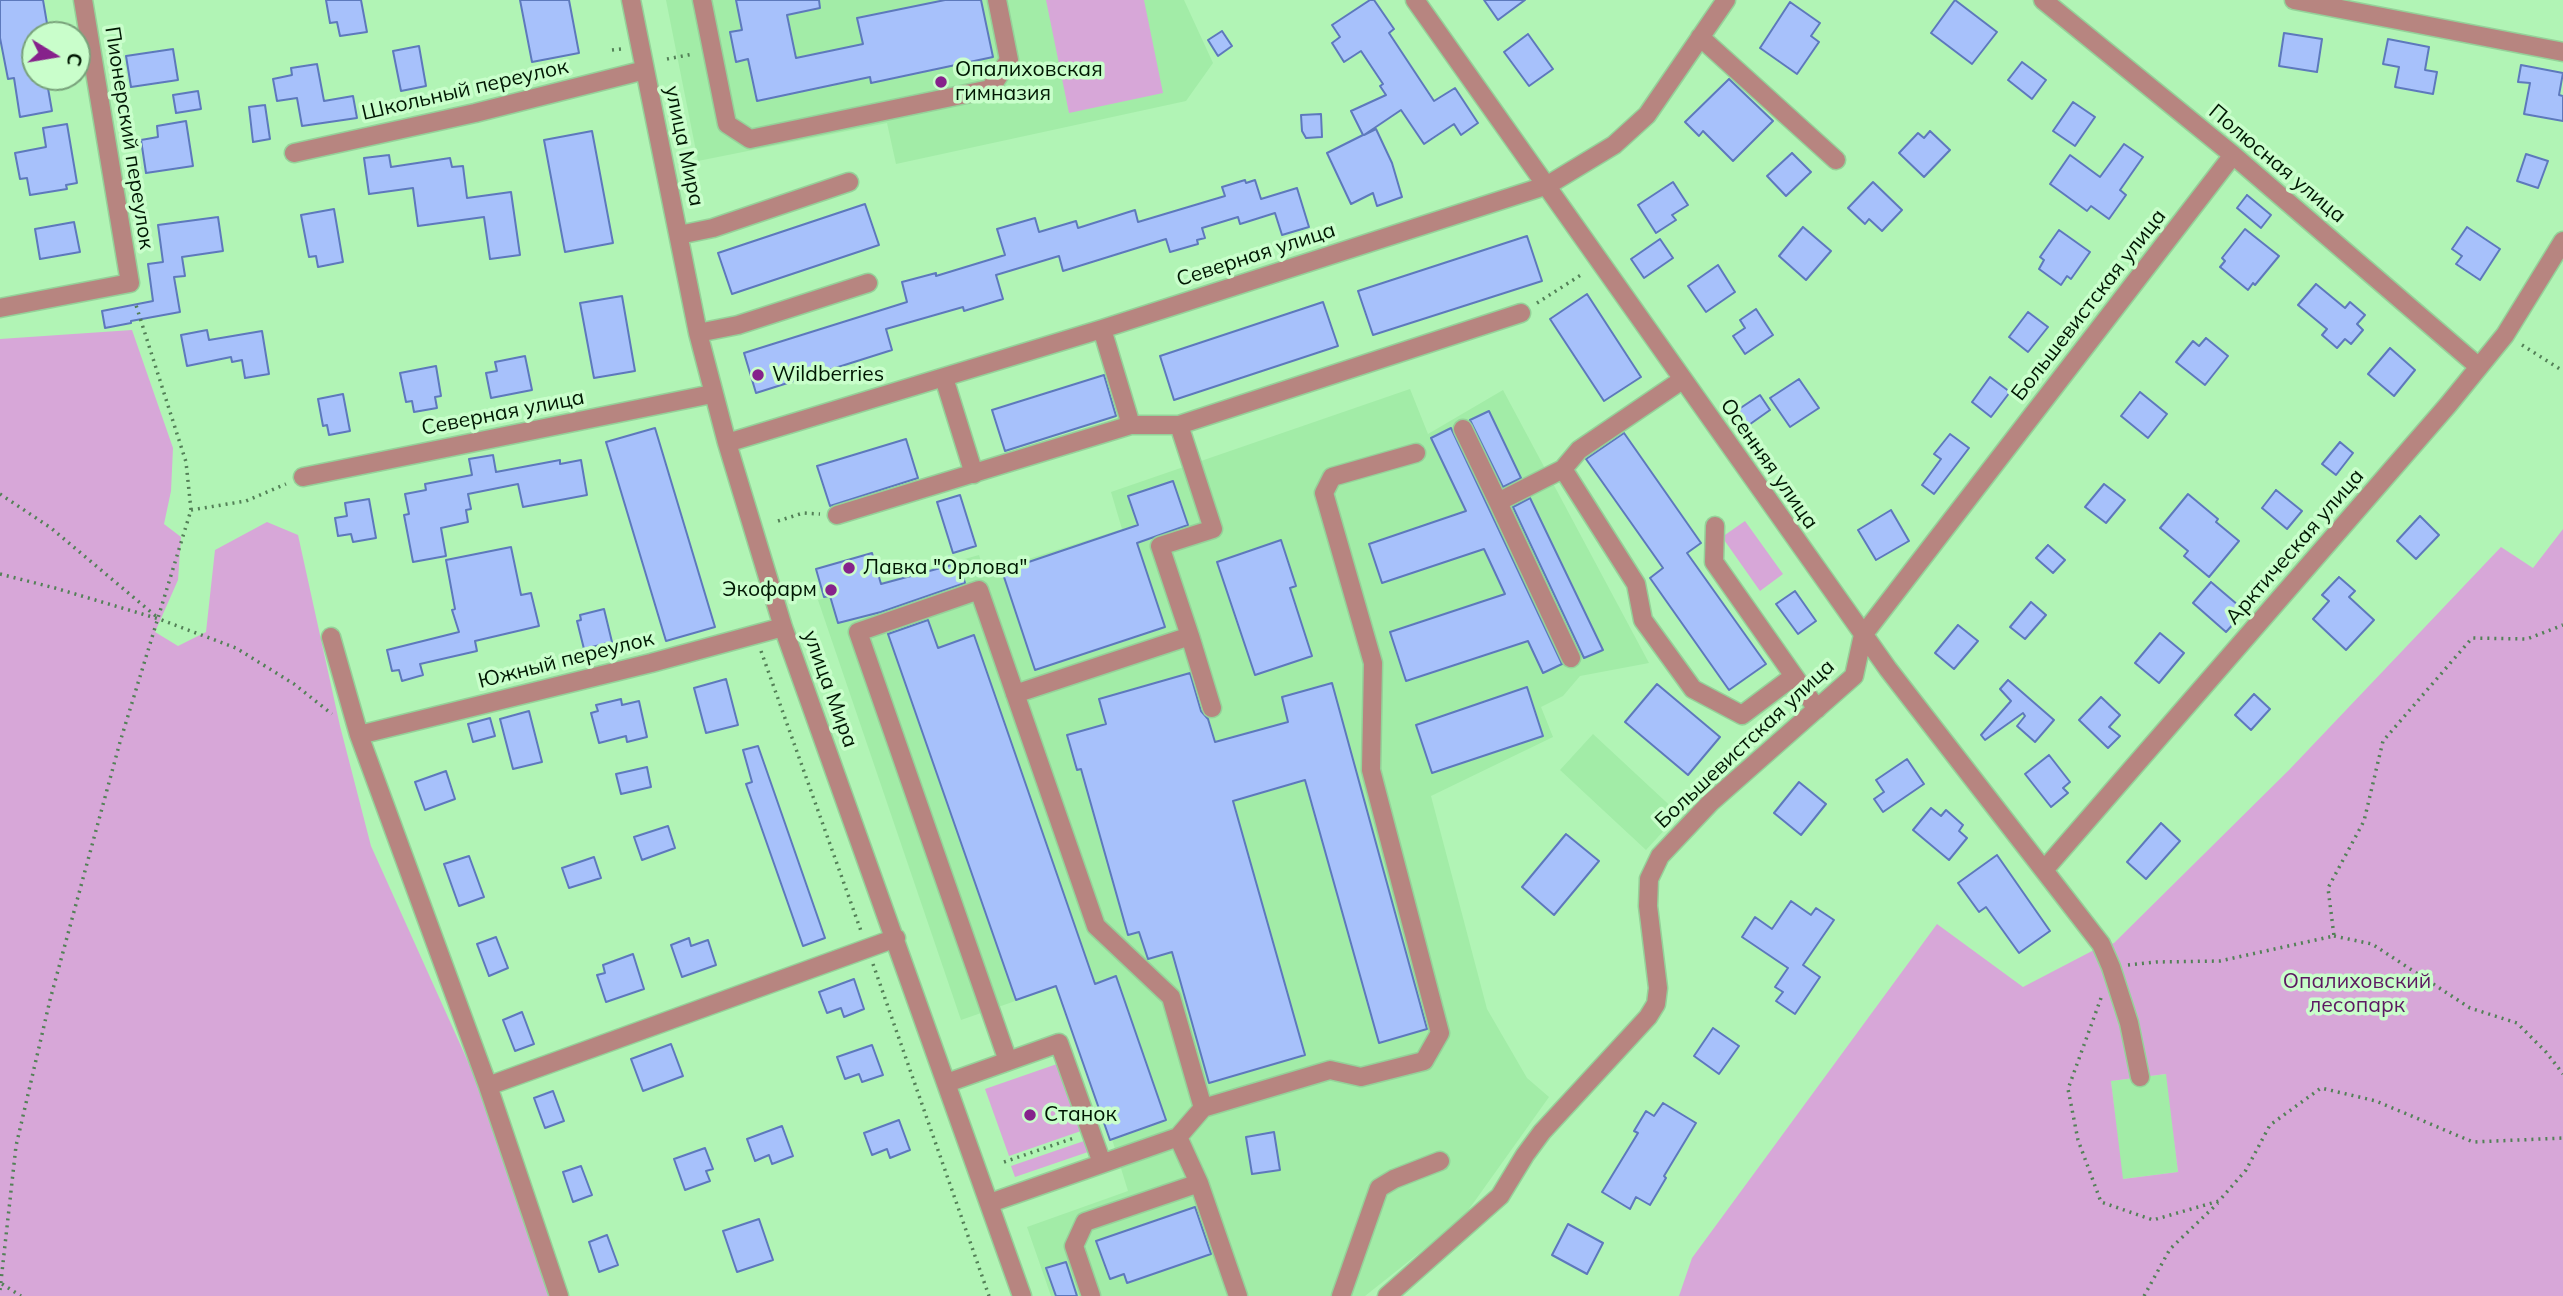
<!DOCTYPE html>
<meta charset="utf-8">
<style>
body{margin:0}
#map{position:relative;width:2563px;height:1296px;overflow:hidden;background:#b1f4b5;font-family:Mulish,sans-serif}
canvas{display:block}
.north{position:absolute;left:21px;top:21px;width:70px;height:70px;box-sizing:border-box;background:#c9fecb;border:2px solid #79a27b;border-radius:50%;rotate:101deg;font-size:19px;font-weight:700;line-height:28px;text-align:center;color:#001803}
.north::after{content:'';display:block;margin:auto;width:24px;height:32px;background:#86228b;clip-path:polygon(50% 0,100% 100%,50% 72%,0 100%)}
</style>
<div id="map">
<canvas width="2563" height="1296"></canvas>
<div class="north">С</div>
</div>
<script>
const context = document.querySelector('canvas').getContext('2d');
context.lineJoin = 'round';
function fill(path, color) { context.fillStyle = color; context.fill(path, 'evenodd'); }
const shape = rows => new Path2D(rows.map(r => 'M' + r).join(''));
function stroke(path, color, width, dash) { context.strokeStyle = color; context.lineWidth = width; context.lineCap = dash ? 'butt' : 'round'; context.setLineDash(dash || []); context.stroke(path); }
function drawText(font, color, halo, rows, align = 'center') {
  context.font = font + ' Mulish,sans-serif'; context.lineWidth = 7; context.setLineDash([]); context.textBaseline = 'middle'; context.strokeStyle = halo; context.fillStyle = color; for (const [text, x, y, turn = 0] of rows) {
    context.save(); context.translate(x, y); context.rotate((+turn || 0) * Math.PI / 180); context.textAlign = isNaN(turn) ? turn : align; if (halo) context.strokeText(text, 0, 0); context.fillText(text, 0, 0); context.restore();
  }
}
fill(shape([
 [666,0,1184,0,1213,63,1186,101,896,164,887,123,698,161],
 [1410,389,1428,434,1503,390,1649,663,1580,676,1563,696,1541,707,1553,737,1431,796,1487,1009,1527,1078,1549,1097,1462,1219,1365,1296,1051,1296,1027,1227,1128,1191,1064,984,961,1020,818,600,979,555,985,573,1122,529,1111,492],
 [1593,734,1679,814,1646,850,1560,770],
 [2167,1074,2178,1172,2122,1179,2111,1081]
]), '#a2eca7');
fill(shape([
 [1046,0,1144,0,1163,93,1069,113],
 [132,330,173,448,171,491,164,524,181,537,178,580,155,632,178,646,206,632,215,550,267,522,298,535,340,726,371,846,483,1095,502,1098,569,1296,0,1296,0,339],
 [1745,521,1783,574,1760,591,1722,537],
 [2563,529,2563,1296,1679,1296,1692,1258,1937,924,2023,987,2094,950,2114,943,2289,770,2501,547,2533,568],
 [2166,1074,2178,1172,2123,1179,2111,1081],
 [1057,1064,1081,1131,1009,1156,985,1089],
 [1084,1141,1088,1152,1015,1177,1011,1166]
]), '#d7a7d8');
const building = shape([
 [0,0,43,0,49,35,35,35,35,77,46,77,52,111,20,117,14,78,8,79,0,38,0,0],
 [326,0,361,0,367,32,340,36,337,22,330,23,326,0],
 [520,0,569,0,579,53,532,62,520,0],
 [736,0,819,0,820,8,787,15,796,58,863,44,857,18,945,0,981,0,993,57,871,83,870,77,757,101,748,59,736,62,730,32,742,30,736,0],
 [1370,0,1374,0,1394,29,1389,33,1434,101,1455,88,1478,123,1461,135,1454,124,1424,144,1401,110,1364,135,1376,129,1392,163,1402,197,1377,206,1373,193,1351,204,1327,153,1363,135,1351,111,1386,95,1380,86,1383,84,1361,51,1344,62,1332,43,1340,37,1332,25,1370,0],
 [1484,0,1525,0,1498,20,1484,0],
 [1955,0,1997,32,1972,64,1931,33,1955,0],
 [1790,2,1820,23,1811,36,1819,42,1797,74,1760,48,1790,2],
 [1222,31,1232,46,1218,56,1208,40,1222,31],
 [2284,33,2322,39,2317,72,2279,66,2284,33],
 [1528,34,1553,69,1529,86,1504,52,1528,34],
 [2388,39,2429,47,2425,70,2437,72,2433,94,2395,87,2399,67,2383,64,2388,39],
 [419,46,426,86,401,91,393,51,419,46],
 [173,49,178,80,131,87,126,56,173,49],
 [2022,62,2046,80,2032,99,2008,80,2022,62],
 [317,64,324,101,353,96,357,118,302,126,297,98,277,101,273,79,292,75,291,68,317,64],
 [2521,65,2563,73,2559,95,2563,96,2563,121,2524,114,2530,83,2518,82,2521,65],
 [1729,79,1773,121,1733,161,1703,131,1699,136,1685,122,1729,79],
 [198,91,201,109,176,113,173,95,198,91],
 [2073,102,2095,117,2075,146,2053,131,2073,102],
 [265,105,270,139,253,142,249,107,265,105],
 [1321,114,1322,137,1306,138,1302,131,1301,115,1321,114],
 [186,121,193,166,146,173,141,140,158,137,157,126,186,121],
 [67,124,77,183,66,185,67,189,30,195,27,178,20,179,15,153,46,147,43,128,67,124],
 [592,131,613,243,565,252,544,140,592,131],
 [1930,131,1950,150,1924,177,1899,153,1918,133,1924,138,1930,131],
 [2124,144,2143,157,2120,190,2126,195,2109,219,2091,206,2087,211,2050,184,2070,155,2100,177,2124,144],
 [1792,153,1811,172,1786,196,1767,176,1792,153],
 [2526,154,2548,161,2538,188,2517,181,2526,154],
 [389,155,391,167,450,158,452,167,463,166,467,198,511,192,520,255,490,259,484,217,418,226,413,188,369,194,364,158,389,155],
 [1245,180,1246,183,1255,180,1261,199,1297,188,1309,227,1282,235,1275,213,1240,224,1238,217,1202,228,1205,238,1197,240,1198,244,1170,252,1166,239,1063,271,1059,256,996,275,1003,299,964,311,963,307,886,329,892,350,756,393,744,353,907,302,902,282,936,273,936,276,1005,255,997,229,1035,218,1039,232,1076,221,1078,228,1135,210,1138,222,1225,196,1222,187,1245,180],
 [1673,182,1688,205,1672,215,1676,220,1656,233,1638,205,1673,182],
 [1873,182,1902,210,1882,231,1869,219,1865,224,1848,208,1873,182],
 [2247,195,2271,215,2261,228,2237,208,2247,195],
 [865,204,879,245,732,294,718,253,865,204],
 [334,209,343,262,318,267,316,256,309,257,301,215,334,209],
 [218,217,223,251,182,257,185,276,174,277,180,312,131,321,131,323,105,328,102,311,153,301,148,264,163,262,158,225,218,217],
 [74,222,80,252,40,259,35,229,74,222],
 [1803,227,1831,251,1806,280,1779,256,1803,227],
 [2467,227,2500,249,2480,280,2456,264,2462,256,2452,249,2467,227],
 [2245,229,2279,256,2255,285,2253,283,2248,290,2220,267,2225,261,2222,258,2245,229],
 [2059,230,2090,252,2071,279,2067,276,2061,285,2039,269,2044,260,2040,257,2059,230],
 [1527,236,1542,281,1373,335,1358,291,1527,236],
 [1660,239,1673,258,1644,278,1631,259,1660,239],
 [1718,265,1735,292,1706,312,1688,286,1718,265],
 [2316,284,2345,308,2350,302,2365,315,2357,324,2363,330,2351,344,2345,339,2337,348,2322,335,2327,329,2298,305,2316,284],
 [1587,294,1641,377,1604,401,1550,319,1587,294],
 [622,296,635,371,594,378,580,303,622,296],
 [1323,302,1338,346,1174,400,1160,356,1323,302],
 [1756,309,1773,335,1745,354,1733,336,1745,328,1740,320,1756,309],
 [2028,312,2048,327,2028,352,2009,337,2028,312],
 [207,330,209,340,262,331,269,374,245,378,242,360,232,362,231,357,187,366,181,335,207,330],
 [2206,338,2228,356,2205,385,2176,362,2193,341,2199,346,2206,338],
 [2390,348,2415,370,2394,396,2368,374,2390,348],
 [525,356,532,390,491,398,486,373,497,371,495,362,525,356],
 [436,366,441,396,435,397,437,408,414,412,412,401,406,402,400,373,436,366],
 [1104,375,1116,416,1005,451,992,410,1104,375],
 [1990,377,2010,392,1991,417,1972,402,1990,377],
 [1799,379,1819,408,1790,427,1770,398,1799,379],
 [2140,392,2167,414,2148,438,2121,416,2140,392],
 [343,394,350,431,329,435,327,425,323,426,318,399,343,394],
 [1760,395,1770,410,1746,427,1736,411,1760,395],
 [1489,411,1521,478,1503,487,1470,420,1489,411],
 [655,428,715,627,666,641,606,442,655,428],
 [1451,428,1562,664,1543,673,1528,641,1406,681,1390,632,1505,594,1484,549,1382,583,1369,544,1466,511,1431,438,1451,428],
 [1624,433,1701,543,1687,553,1766,664,1729,690,1650,578,1663,568,1586,459,1624,433],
 [1950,434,1969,448,1934,494,1922,485,1941,459,1934,454,1950,434],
 [906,439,918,478,830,506,817,466,906,439],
 [2340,442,2353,453,2336,475,2322,464,2340,442],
 [493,455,496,472,560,460,560,464,581,460,587,495,523,507,518,484,468,494,471,509,466,510,468,522,441,528,446,556,413,562,404,515,409,514,405,494,426,490,425,484,472,475,469,459,493,455],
 [1173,481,1188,525,1137,543,1165,627,1035,670,1002,571,1138,525,1128,496,1173,481],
 [2104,484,2125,500,2106,523,2085,507,2104,484],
 [2276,490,2302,511,2287,529,2262,508,2276,490],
 [2188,494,2218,519,2216,522,2239,541,2209,577,2184,556,2188,551,2160,528,2188,494],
 [960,495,976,546,953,553,937,502,960,495],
 [1530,498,1603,650,1584,658,1513,507,1530,498],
 [369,499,376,538,353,542,351,534,338,536,335,518,347,516,345,503,369,499],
 [1891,510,1909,541,1876,560,1858,530,1891,510],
 [2420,516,2439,535,2416,559,2397,541,2420,516],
 [1281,540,1296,586,1290,588,1312,656,1255,675,1217,562,1281,540],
 [2048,545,2065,560,2053,573,2036,558,2048,545],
 [511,547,521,595,531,593,539,626,475,641,477,651,420,664,423,675,402,681,399,670,392,671,387,650,459,632,452,610,455,609,446,560,511,547],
 [872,553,881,584,959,563,965,583,881,612,838,623,830,596,824,597,816,569,872,553],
 [2339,577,2355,591,2349,597,2374,620,2346,650,2313,619,2329,601,2322,595,2339,577],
 [2211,582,2245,611,2226,632,2193,603,2211,582],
 [1795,591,1816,621,1798,634,1776,604,1795,591],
 [2031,602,2046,615,2025,639,2010,627,2031,602],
 [604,609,612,642,584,649,577,621,581,620,580,615,604,609],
 [928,620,938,648,974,635,1095,984,1116,976,1166,1120,1110,1140,1056,986,1016,1000,888,634,928,620],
 [1958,625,1978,641,1954,669,1935,653,1958,625],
 [2160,633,2184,653,2159,683,2135,663,2160,633],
 [1190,673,1201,711,1208,719,1215,742,1288,722,1282,697,1332,683,1427,1029,1379,1043,1305,780,1233,801,1305,1055,1209,1083,1172,952,1148,959,1139,932,1128,935,1081,769,1077,770,1067,735,1106,724,1099,699,1190,673],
 [726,679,738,725,706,733,694,688,726,679],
 [2008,680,2054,720,2035,742,2017,726,2025,716,2023,713,1985,740,1981,735,2011,701,2000,689,2008,680],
 [1657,684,1720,737,1688,775,1625,722,1657,684],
 [1527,687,1543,736,1432,773,1416,725,1527,687],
 [2254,694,2270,709,2251,730,2235,715,2254,694],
 [2101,697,2120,715,2109,727,2120,736,2108,748,2079,720,2101,697],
 [621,699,622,705,639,701,647,737,627,742,626,736,599,743,591,713,598,711,596,705,621,699],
 [529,711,542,762,513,769,500,719,529,711],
 [490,718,495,736,473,742,468,724,490,718],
 [758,746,825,938,803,946,746,784,752,782,743,750,758,746],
 [2049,755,2070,782,2063,788,2068,793,2051,807,2025,774,2049,755],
 [1907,759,1924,784,1883,812,1874,799,1884,792,1876,780,1907,759],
 [647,767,651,787,621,794,616,774,647,767],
 [446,771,455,799,425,810,415,782,446,771],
 [1799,782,1826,804,1801,835,1774,813,1799,782],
 [1931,808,1941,816,1946,810,1963,825,1959,831,1967,838,1949,860,1913,830,1931,808],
 [2161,823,2180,841,2146,879,2127,862,2161,823],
 [668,826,675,848,642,860,634,837,668,826],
 [1566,834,1599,861,1554,915,1522,887,1566,834],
 [1997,855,2050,931,2019,953,1986,907,1979,912,1958,883,1997,855],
 [469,856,484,897,459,906,444,864,469,856],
 [594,857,601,878,569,888,562,868,594,857],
 [1791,901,1811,915,1816,908,1834,920,1803,965,1820,977,1795,1014,1776,1001,1783,992,1775,987,1788,968,1742,937,1755,917,1772,929,1791,901],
 [496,937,508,968,489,976,477,944,496,937],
 [689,938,691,946,708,940,716,965,682,977,671,945,689,938],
 [633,954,644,989,606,1002,597,975,605,973,603,965,633,954],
 [854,979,864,1009,844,1017,841,1008,827,1013,819,992,854,979],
 [522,1012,534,1044,515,1051,503,1020,522,1012],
 [1713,1028,1739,1046,1719,1074,1694,1056,1713,1028],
 [671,1044,683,1076,643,1091,631,1059,671,1044],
 [872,1045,883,1075,862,1082,859,1074,845,1079,837,1057,872,1045],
 [553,1091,564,1121,545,1128,534,1098,553,1091],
 [1663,1103,1696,1123,1664,1176,1666,1178,1650,1205,1636,1197,1630,1209,1602,1192,1638,1133,1634,1131,1646,1111,1654,1116,1663,1103],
 [899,1120,910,1150,890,1158,887,1149,872,1155,864,1133,899,1120],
 [782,1126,793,1156,772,1164,769,1155,755,1161,747,1139,782,1126],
 [1274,1132,1280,1170,1252,1174,1246,1137,1274,1132],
 [705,1148,713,1169,706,1171,710,1181,685,1190,674,1159,705,1148],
 [581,1166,592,1195,573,1202,563,1172,581,1166],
 [1195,1207,1211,1254,1127,1283,1124,1274,1110,1279,1096,1241,1195,1207],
 [759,1219,773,1260,737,1272,723,1231,759,1219],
 [1568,1224,1603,1243,1587,1274,1552,1255,1568,1224],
 [607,1235,618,1265,599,1272,589,1242,607,1235],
 [1066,1262,1077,1296,1056,1296,1046,1268,1066,1262]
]);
fill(building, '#a7c1fb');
stroke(building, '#5d79bc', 2);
const minor = shape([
 [631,0,698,333,727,443,783,627,1022,1296],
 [702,0,727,124,750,139,990,89,1009,60,997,0],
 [1415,0,1888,669,2101,944,2111,967,2129,1023,2140,1077],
 [2043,0,2233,155,2479,367],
 [2294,0,2563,52],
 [1700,37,1836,160],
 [294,153,475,113,645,70],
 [679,235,713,228,849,182],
 [0,308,130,283,83,0],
 [1102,329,1131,425],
 [698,333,738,325,868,283],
 [944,378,974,474],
 [1682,380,1579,450,1563,469,1636,584,1643,620,1693,689,1742,715,1794,676,1714,562,1715,526],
 [1463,429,1498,502],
 [727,443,1102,329,1548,185,1614,145,1647,115,1726,0],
 [1563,469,1498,502,1571,658],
 [303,477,712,394],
 [837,515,1131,425,1179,425,1521,313],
 [1190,636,1212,708],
 [331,637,359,735,488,1086,559,1296],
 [1794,676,1817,709],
 [1015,694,1190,636,1160,546,1213,529,1179,425],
 [359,735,651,663,783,627],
 [2044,870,2448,405,2505,335,2563,241],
 [1008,1061,858,632,979,590,1096,926,1171,997,1203,1108],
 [947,1083,1059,1043,1102,1163],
 [488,1086,896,938],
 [1178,1137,1199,1183,1238,1296],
 [990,1203,1178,1137,1203,1108,1330,1070,1361,1077,1424,1061,1440,1033,1371,770,1373,663,1324,493,1332,477,1416,453],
 [1091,1296,1074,1246,1085,1222,1199,1183],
 [1341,1296,1379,1188,1394,1179,1440,1161],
 [1387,1296,1500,1196,1525,1155,1542,1132,1648,1017,1656,1004,1658,988,1648,906,1649,879,1660,856,1710,803,1854,676,1863,635,2233,155]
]);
stroke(minor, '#95d199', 21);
stroke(shape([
 [612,50,621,49],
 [667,59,693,54],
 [1537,303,1584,273],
 [2522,345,2563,371],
 [0,494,51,528,158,618],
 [191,510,246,501,286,484],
 [778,521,803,513,820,514],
 [0,574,55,588,159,619,236,648,294,684,332,714],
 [761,651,861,931],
 [2334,936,2372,944,2470,1008,2517,1023,2546,1052,2563,1074],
 [873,964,989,1296],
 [2128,965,2156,962,2220,961,2334,936,2328,888,2364,821,2383,741,2472,638,2527,639,2563,625],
 [2101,998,2068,1089,2078,1140,2101,1202,2153,1220,2219,1201,2246,1170,2270,1125,2321,1088,2376,1101,2473,1142,2563,1138],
 [1004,1162,1074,1138],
 [2,1284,21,1296],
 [0,1290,16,1146,50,1000,120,742,191,510,186,462,135,302],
 [2144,1296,2170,1249,2218,1203]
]), '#538057', 3.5, [2, 5]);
stroke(minor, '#b78580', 18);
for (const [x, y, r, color] of [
 [941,82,7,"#86228b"],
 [758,375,7,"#86228b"],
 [849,568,7,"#86228b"],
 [831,590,7,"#86228b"],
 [1030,1115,7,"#86228b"]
]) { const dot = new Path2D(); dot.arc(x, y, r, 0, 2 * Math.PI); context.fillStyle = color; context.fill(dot); stroke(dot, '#c9fecb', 2.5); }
drawText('21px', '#001803', '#c9fecb', [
 ["Опалиховская",955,70],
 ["гимназия",955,94],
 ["Wildberries",772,375],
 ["Лавка \"Орлова\"",863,568],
 ["Экофарм",817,590,"right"],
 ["Станок",1044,1115]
], 'left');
drawText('21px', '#001803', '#c9fecb', [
 ["Школьный переулок",465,90,-13],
 ["Пионерский переулок",129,138,81],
 ["улица Мира",684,146,78],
 ["Полюсная улица",2277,164,40],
 ["Северная улица",1256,255,-18],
 ["Большевистская улица",2089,305,-52],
 ["Северная улица",503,413,-11],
 ["Осенняя улица",1769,464,55],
 ["Арктическая улица",2295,547,-49],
 ["Южный переулок",566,660,-14],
 ["улица Мира",830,689,70],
 ["Большевистская улица",1745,744,-43]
]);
drawText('21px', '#5d1861', '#c9fecb', [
 ["Опалиховский",2357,982],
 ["лесопарк",2357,1006]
]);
</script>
